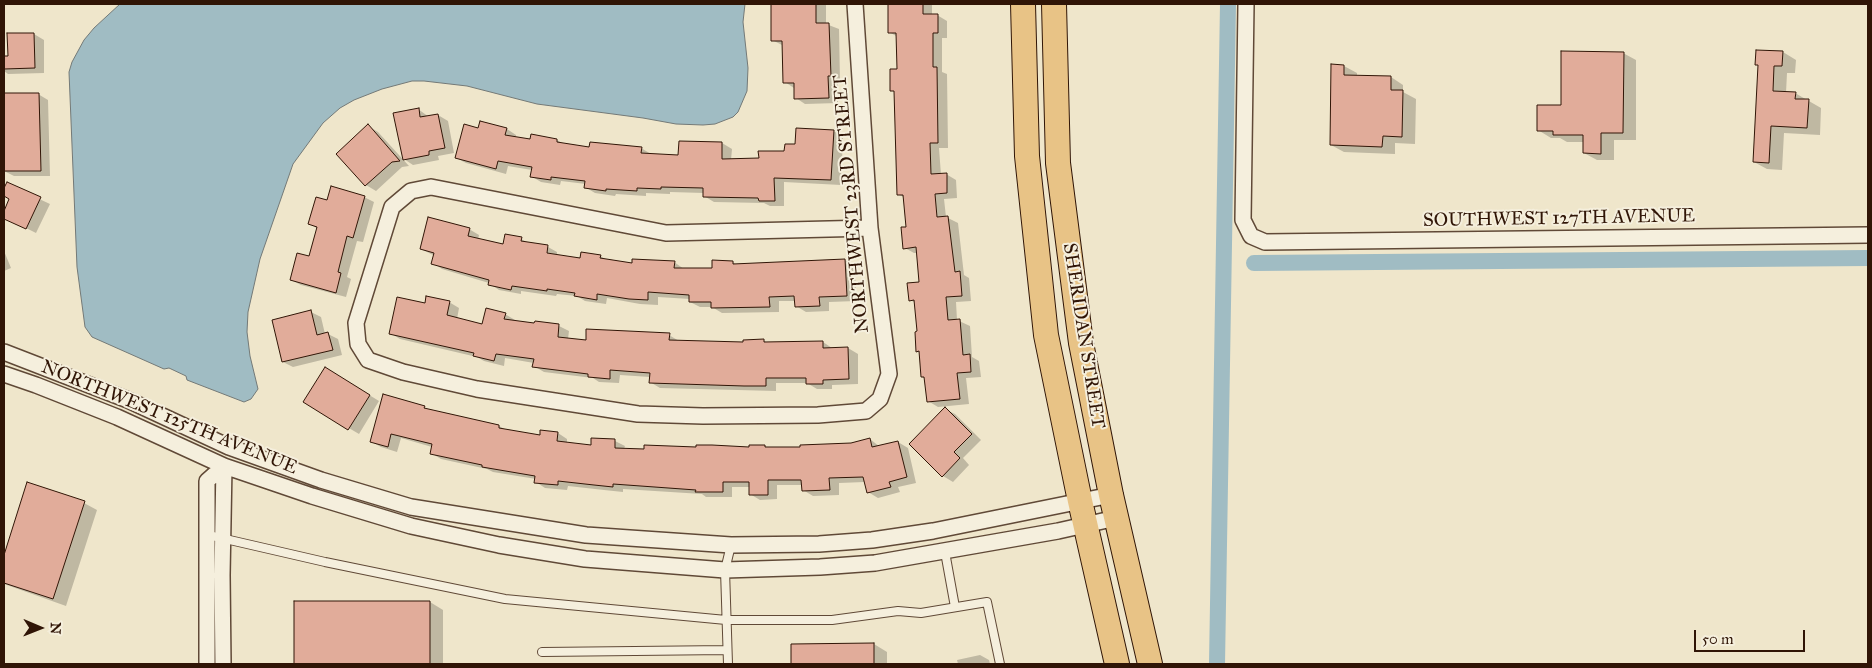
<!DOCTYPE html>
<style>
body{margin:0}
#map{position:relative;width:1872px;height:668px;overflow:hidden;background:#efe6cb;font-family:"IM FELL Great Primer",serif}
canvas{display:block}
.frame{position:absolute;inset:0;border:5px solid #301506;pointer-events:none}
.north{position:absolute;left:15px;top:603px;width:50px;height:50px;-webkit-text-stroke:4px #f5efdd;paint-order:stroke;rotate:91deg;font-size:14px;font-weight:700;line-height:20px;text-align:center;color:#301506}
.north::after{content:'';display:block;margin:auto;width:18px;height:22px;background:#301506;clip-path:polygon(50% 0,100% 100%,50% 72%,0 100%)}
.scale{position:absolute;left:1694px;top:630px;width:111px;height:22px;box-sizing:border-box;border:2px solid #301506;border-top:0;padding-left:6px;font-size:15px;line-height:18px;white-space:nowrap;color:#301506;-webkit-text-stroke:4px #f5efdd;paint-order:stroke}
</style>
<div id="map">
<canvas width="1872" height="668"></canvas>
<div class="frame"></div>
<div class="north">N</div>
<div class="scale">50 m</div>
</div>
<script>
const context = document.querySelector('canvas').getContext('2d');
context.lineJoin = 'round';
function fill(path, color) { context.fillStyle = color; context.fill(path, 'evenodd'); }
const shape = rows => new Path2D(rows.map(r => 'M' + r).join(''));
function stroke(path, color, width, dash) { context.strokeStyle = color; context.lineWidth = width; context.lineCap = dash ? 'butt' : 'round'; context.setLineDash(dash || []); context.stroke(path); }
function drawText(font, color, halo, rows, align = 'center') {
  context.font = font + ' "IM FELL Great Primer",serif'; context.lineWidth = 4; context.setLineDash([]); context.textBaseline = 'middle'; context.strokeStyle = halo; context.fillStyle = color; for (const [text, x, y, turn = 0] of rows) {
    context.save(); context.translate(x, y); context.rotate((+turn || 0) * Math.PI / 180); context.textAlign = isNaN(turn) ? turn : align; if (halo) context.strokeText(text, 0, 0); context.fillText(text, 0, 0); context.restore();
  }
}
const water = shape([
 [120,4,745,4,743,22,748,68,747,91,738,112,733,117,715,124,703,125,676,124,643,118,537,104,467,86,424,81,412,81,382,89,354,100,340,108,323,123,293,164,260,259,248,312,247,332,250,356,258,389,251,399,244,402,187,380,186,376,169,368,164,369,92,337,85,327,77,267,69,72,72,62,84,40,94,28,120,4]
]);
fill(water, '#a0bcc3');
stroke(water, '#737977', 1);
fill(shape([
 [772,4,826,4,826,24,839,29,840,81,838,81,838,103,805,104,796,98,794,88,785,82,784,46,772,40],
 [889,4,932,4,932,15,937,15,947,21,947,38,942,38,942,72,947,74,948,148,939,148,941,175,946,174,956,180,957,198,944,199,946,217,958,223,964,275,969,278,971,301,956,302,957,320,970,326,972,357,979,361,981,377,966,378,969,404,938,407,928,401,926,379,922,377,920,353,917,351,919,333,916,303,910,300,920,284,917,253,914,253,905,248,908,228,905,198,898,194,896,93,892,90,898,71,898,37,889,32],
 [8,34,34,34,44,40,44,73,8,74,4,71,4,57,9,57],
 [1783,52,1796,60,1795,73,1787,73,1786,93,1795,93,1821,108,1820,135,1784,133,1782,170,1767,169,1754,162,1759,66,1757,65],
 [1623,53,1636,60,1636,140,1614,140,1614,160,1597,160,1584,153,1584,142,1567,142,1560,138,1551,138,1538,130,1562,106],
 [1344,66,1357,73,1357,77,1391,77,1403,85,1403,92,1416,99,1415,144,1395,143,1395,154,1344,152,1331,145],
 [4,94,38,94,48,100,50,176,14,176,4,171],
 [418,109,429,117,438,115,448,121,454,153,438,156,439,160,413,165,404,159],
 [481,123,507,129,516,135,516,138,531,140,532,136,557,140,565,145,590,148,641,148,651,154,679,157,722,143,732,149,731,160,760,160,786,152,797,146,833,131,843,136,841,185,784,182,784,206,770,206,764,203,714,202,704,196,704,193,670,192,670,194,646,193,646,196,616,194,615,196,595,193,585,187,586,184,561,181,560,185,541,182,531,176,532,170,508,166,506,174,466,163,456,158,479,130],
 [368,126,378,132,409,166,402,167,376,191,366,185,338,154],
 [7,184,50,204,36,233,4,217,10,200,4,195],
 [364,197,374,202,363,242,357,241,347,277,351,279,346,297,301,285,291,280,310,257,318,229,310,224,327,202],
 [469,229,479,235,478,240,504,245,521,239,531,244,548,247,557,252,557,256,581,259,600,256,609,261,633,265,674,262,684,269,714,269,733,262,737,265,845,260,855,266,856,301,829,302,829,311,806,312,796,306,796,301,779,301,779,312,722,313,712,307,700,307,690,302,690,299,658,297,658,305,640,304,607,298,606,304,585,301,577,296,557,294,556,296,521,291,521,294,499,290,489,283,442,269,433,263,435,256,421,249],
 [4,251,11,268,4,271],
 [449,302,459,308,457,319,483,325,505,314,515,320,514,321,559,326,569,331,568,339,587,341,669,335,679,341,745,343,764,341,769,343,823,342,832,348,848,348,858,354,858,384,832,385,832,389,817,389,807,383,776,383,776,391,660,388,650,382,650,377,620,375,619,383,599,382,593,378,544,372,534,366,534,363,505,358,504,366,484,361,477,357,400,339,390,333,426,304],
 [311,312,321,317,325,334,328,334,338,339,342,355,293,367,283,362],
 [335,374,379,401,359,434,305,402],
 [424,407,431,411,499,426,508,431,541,436,558,433,567,439,567,443,592,446,615,441,625,446,624,449,750,448,765,446,768,448,802,448,851,444,870,439,880,447,898,442,908,448,916,483,898,487,900,492,878,498,868,492,865,482,839,483,839,495,813,496,803,490,803,485,777,485,777,499,760,500,750,494,750,487,732,487,732,497,706,497,702,494,623,489,623,492,604,490,568,486,567,490,545,488,536,482,536,479,493,472,487,469,441,459,431,453,432,447,401,438,397,452,381,447,372,442],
 [945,409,955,414,981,440,963,458,969,465,953,482,943,476,911,444],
 [28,484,84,503,97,510,66,606,4,584,4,559],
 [430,602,443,610,443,664,296,664,296,603],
 [874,644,887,652,887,664,793,664,792,645],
 [980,655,989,660,990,664,958,664,957,660]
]), '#0003');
stroke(shape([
 [1254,263,1868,258],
 [1217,664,1228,4]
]), '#a0bcc3', 16);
const building = shape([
 [771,4,816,4,816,23,829,23,831,76,828,76,829,98,794,99,794,83,783,83,782,41,771,41,771,4],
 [888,4,923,4,923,14,938,14,938,33,933,33,933,67,937,67,938,143,930,143,931,174,947,173,947,193,935,194,937,217,948,216,955,272,960,271,962,296,946,297,948,320,960,319,963,355,970,354,971,372,957,373,960,399,927,402,924,377,921,377,919,351,916,352,915,332,917,331,914,300,909,301,907,283,919,282,916,247,903,249,901,227,906,227,903,195,897,195,894,91,890,91,890,69,897,69,896,33,888,33,888,4],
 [7,33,34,33,35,68,4,69,4,56,8,56,7,33],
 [1756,50,1783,51,1782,66,1774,66,1773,91,1796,92,1795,99,1809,99,1807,128,1771,126,1769,163,1753,162,1758,65,1755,65,1756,50],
 [1561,51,1624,52,1623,133,1601,133,1601,154,1583,153,1583,135,1553,135,1553,131,1537,131,1537,105,1561,105,1561,51],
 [1331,64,1344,65,1344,75,1391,76,1391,90,1403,90,1402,137,1383,136,1382,147,1330,145,1331,64],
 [4,93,39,93,41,171,4,171,4,93],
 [419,108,420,117,438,114,445,148,429,151,429,155,403,160,393,113,419,108],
 [480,121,507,128,505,135,530,139,531,134,557,139,557,142,589,147,590,142,642,147,641,153,678,155,679,141,722,142,722,159,759,158,758,151,784,151,785,144,795,144,796,128,834,130,831,180,774,178,775,201,759,201,758,198,703,197,703,188,661,187,661,189,637,188,637,191,606,189,606,191,584,188,585,181,551,177,551,180,530,177,532,167,498,161,496,169,455,158,464,124,478,128,480,121],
 [368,124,400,161,392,162,365,186,336,154,368,124],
 [7,182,41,197,26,229,4,219,4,211,9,199,4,196,4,188,7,182],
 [331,186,365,196,353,238,347,236,338,272,341,273,336,293,290,280,297,253,309,256,317,227,308,224,316,197,327,200,331,186],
 [428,217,470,228,468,236,503,244,505,234,522,237,521,241,548,245,547,253,580,258,581,252,601,255,600,258,632,263,632,259,675,261,674,268,712,268,712,260,733,261,733,264,845,259,847,296,819,297,820,306,795,307,794,296,769,297,770,307,711,308,711,302,689,302,689,295,648,292,648,300,629,299,597,294,597,300,574,296,575,293,547,289,547,291,512,286,511,290,488,285,489,280,431,264,434,253,420,249,428,217],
 [426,296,450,301,447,315,482,324,486,308,506,313,504,319,534,323,535,321,559,324,558,337,586,340,586,329,670,333,669,340,743,342,743,340,764,339,764,342,823,341,823,348,848,347,849,379,823,380,823,384,806,384,806,378,766,378,766,386,744,386,649,383,650,373,610,370,610,379,588,377,588,374,532,367,534,359,496,354,494,361,473,356,474,353,389,334,397,297,425,303,426,296],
 [311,310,317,335,328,332,333,350,282,362,272,320,311,310],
 [325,367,370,395,348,430,303,402,325,367],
 [383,394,425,406,424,408,499,425,499,428,540,435,540,430,558,432,557,441,591,445,591,438,615,439,615,448,644,449,644,445,696,447,696,445,712,445,749,447,749,445,765,445,765,447,800,447,800,445,851,443,870,438,872,447,898,441,907,477,889,482,891,487,867,493,863,477,829,478,830,490,802,491,801,480,768,480,768,495,749,495,749,482,723,482,723,492,695,492,696,490,613,484,613,487,594,485,558,481,558,485,534,483,535,476,482,467,482,465,430,454,432,444,391,434,388,447,370,442,383,394],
 [945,407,972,434,954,452,960,458,942,477,909,444,945,407],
 [27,482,85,501,53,599,4,583,4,555,27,482],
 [294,601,430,601,430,664,294,664,294,601],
 [874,643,874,664,791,664,791,644,874,643]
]);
fill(building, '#e1ac9a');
stroke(building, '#301506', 1);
const service = shape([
 [208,535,325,562,505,599,726,620,832,620,898,611,921,613,987,602,1000,664],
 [945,552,955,607],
 [542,652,727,650],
 [728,664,725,570,731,545]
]);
const minor = shape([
 [855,4,870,228,889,374,880,399,866,411,818,415,703,416,638,414,477,389,403,372,368,360,358,344,356,323,392,207,411,191,431,187,666,233,870,228],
 [1246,4,1243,220,1251,236,1265,242,1868,235],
 [4,352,128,400,229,447,321,480,411,507,586,535,731,545,819,544,872,540,933,531,1111,495],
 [4,374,36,385,117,417,224,466,312,496,411,526,499,545,585,559,725,570,820,567,875,563,1058,531,1116,518],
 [207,664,207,481,224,466],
 [223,664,222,575,224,466]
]);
const primary = shape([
 [1023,4,1027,156,1046,335,1080,501,1117,664],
 [1054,4,1058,163,1081,343,1111,495,1150,664]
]);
stroke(service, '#604937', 10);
stroke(minor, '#604937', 18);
stroke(primary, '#301506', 26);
stroke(service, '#f5efdd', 8);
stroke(minor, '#f5efdd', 15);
stroke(primary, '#e8c386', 24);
drawText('19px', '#301506', '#f5efdd', [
 ["NORTHWEST 23RD STREET",852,204,-95],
 ["SOUTHWEST 127TH AVENUE",1559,219,-1],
 ["SHERIDAN STREET",1083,336,81],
 ["NORTHWEST 125TH AVENUE",169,418,22]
]);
</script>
